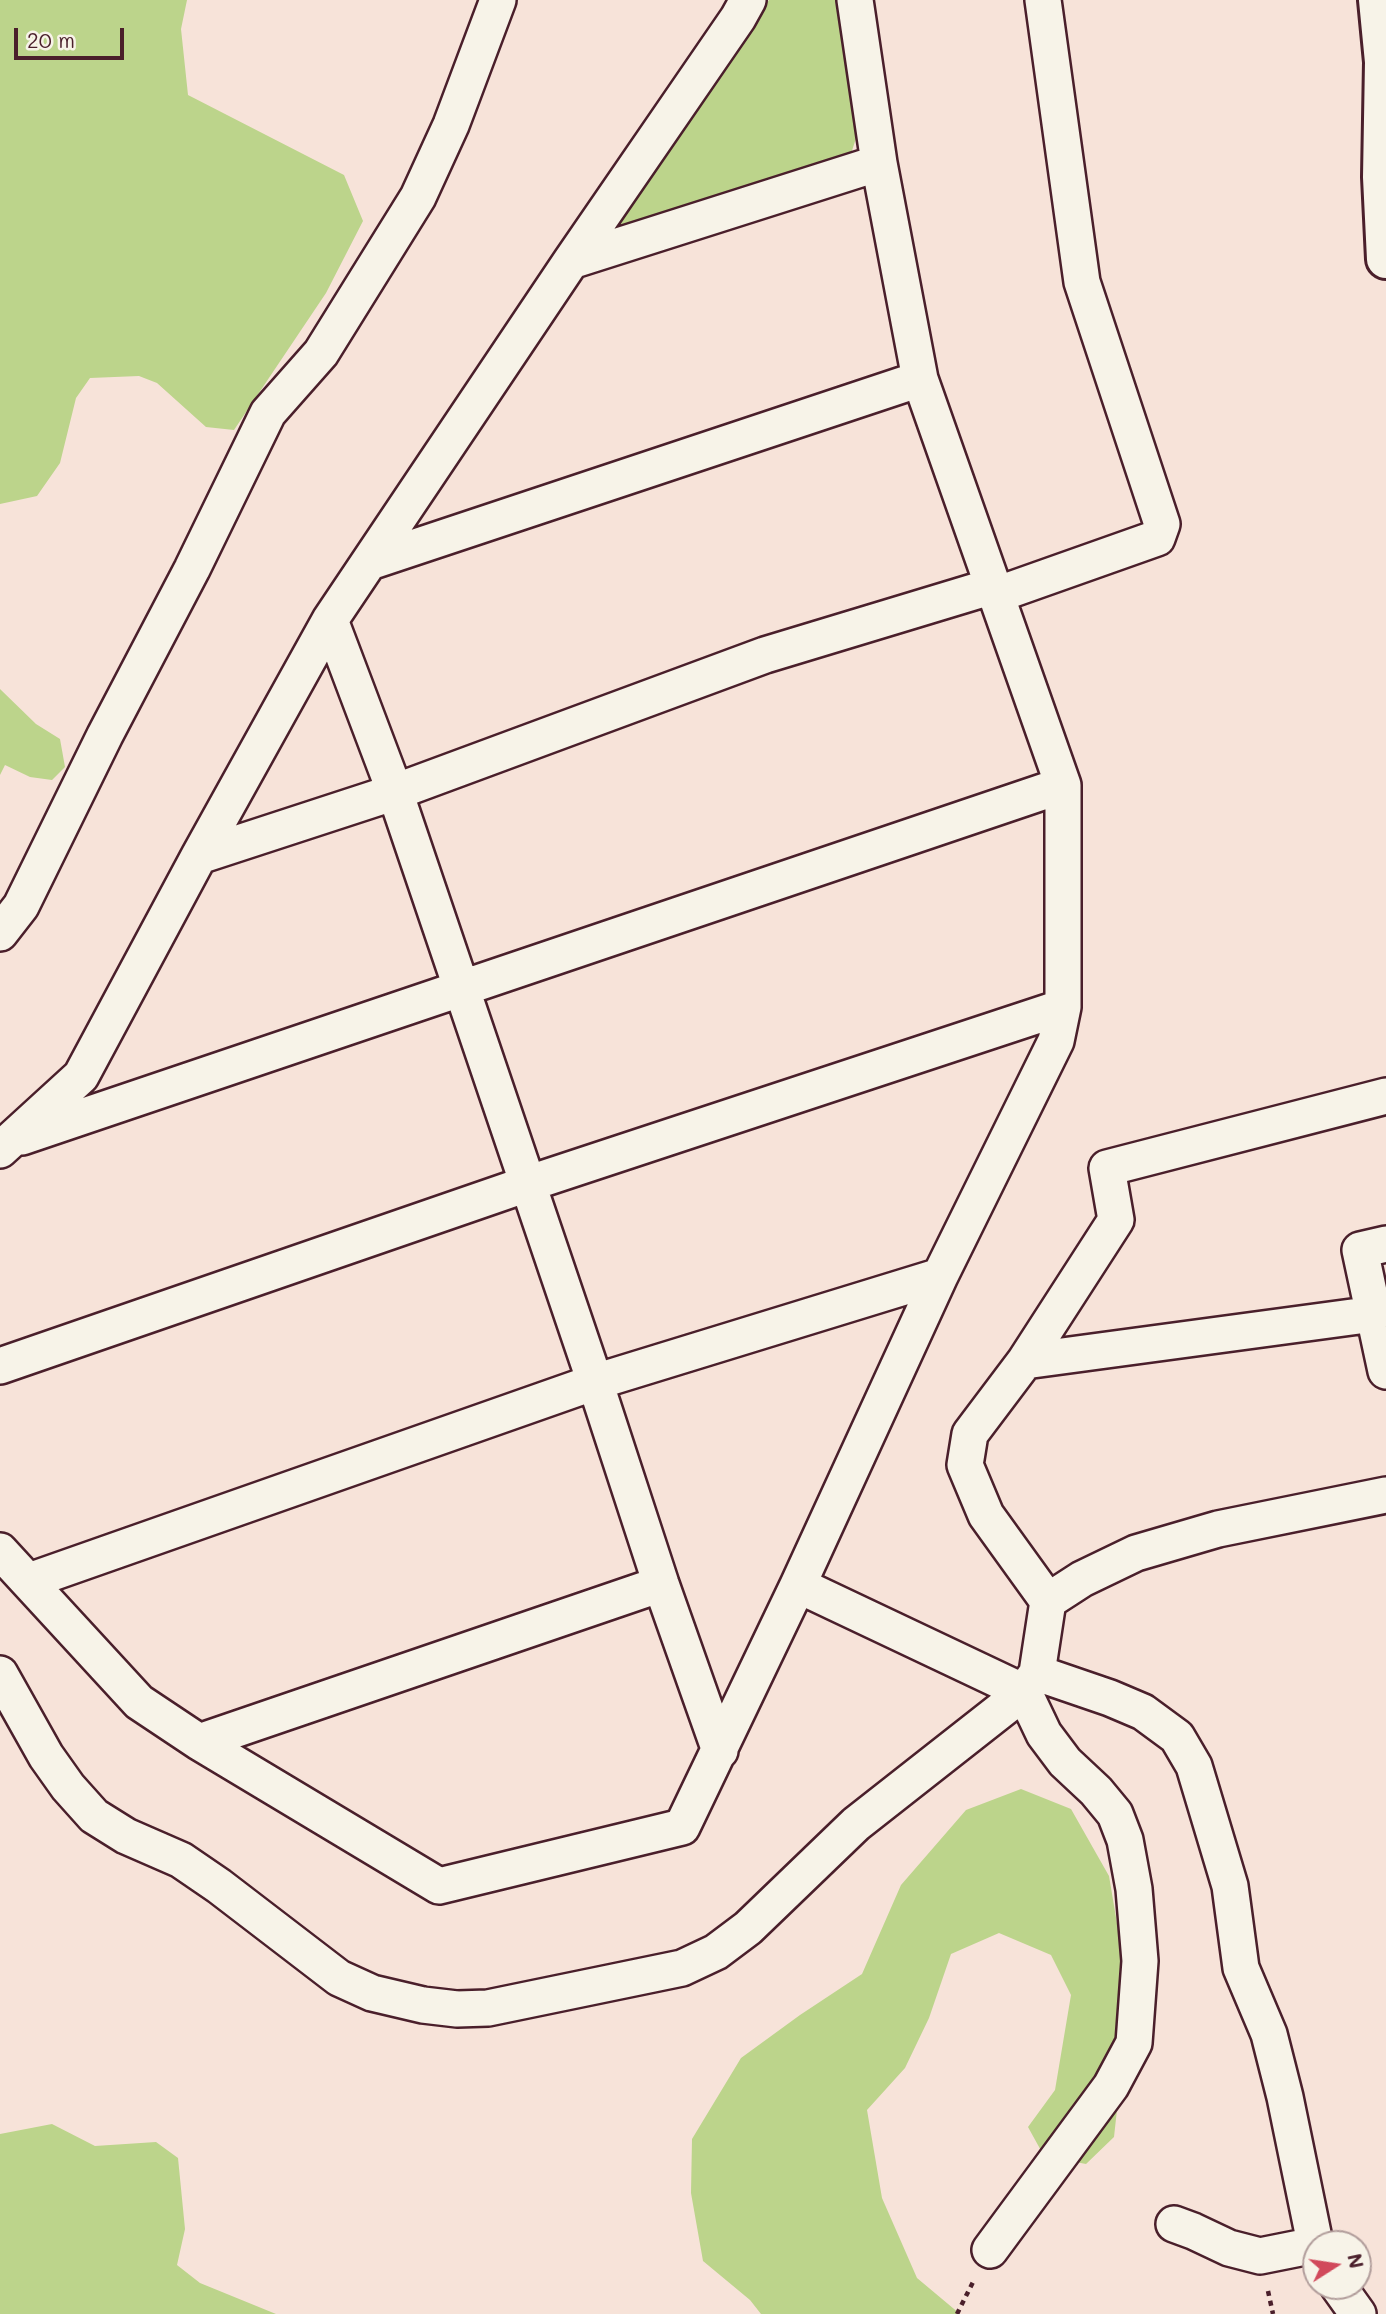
<!DOCTYPE html>
<style>
body{margin:0}
#map{position:relative;width:1386px;height:2314px;overflow:hidden;background:#f7e3d9;font-family:Mali,sans-serif}
canvas{display:block}
.north{position:absolute;left:1302px;top:2230px;width:70px;height:70px;box-sizing:border-box;background:#f7f3e8;border:2px solid #b29e9c;border-radius:50%;rotate:78deg;font-size:19px;font-weight:700;line-height:28px;text-align:center;color:#4a1f2b}
.north::after{content:'';display:block;margin:auto;width:24px;height:32px;background:#d1495b;clip-path:polygon(50% 0,100% 100%,50% 72%,0 100%)}
.scale{position:absolute;left:14px;top:28px;width:110px;height:32px;box-sizing:border-box;border:4px solid #4a1f2b;border-top:0;padding-left:9px;font-size:21px;line-height:24px;white-space:nowrap;color:#4a1f2b;-webkit-text-stroke:5px #f7f3e8;paint-order:stroke}
</style>
<div id="map">
<canvas width="1386" height="2314"></canvas>
<div class="north">N</div>
<div class="scale">20 m</div>
</div>
<script>
const context = document.querySelector('canvas').getContext('2d');
context.lineJoin = 'round';
function fill(path, color) { context.fillStyle = color; context.fill(path, 'evenodd'); }
const shape = rows => new Path2D(rows.map(r => 'M' + r).join(''));
function stroke(path, color, width, dash) { context.strokeStyle = color; context.lineWidth = width; context.lineCap = dash ? 'butt' : 'round'; context.setLineDash(dash || []); context.stroke(path); }
fill(shape([
 [0,0,187,0,181,29,188,95,344,175,363,221,326,293,234,430,206,427,157,383,139,376,90,378,76,398,60,463,37,496,0,504],
 [769,0,835,0,858,132,849,160,615,229,641,178],
 [0,689,36,724,60,739,65,767,52,780,30,777,5,765,0,775],
 [1021,1789,1071,1809,1109,1876,1122,1953,1124,2046,1114,2137,1086,2164,1044,2156,1028,2127,1055,2090,1071,1995,1051,1955,999,1933,951,1954,929,2018,905,2068,867,2110,882,2198,917,2278,960,2314,761,2314,750,2300,703,2261,691,2193,692,2139,741,2058,800,2015,862,1974,901,1885,966,1810],
 [52,2124,95,2146,156,2142,178,2158,185,2229,177,2265,200,2283,276,2314,0,2314,0,2134]
]), '#bcd48b');
const minor = shape([
 [571,261,879,163],
 [370,562,920,379],
 [996,595,1157,538,1162,524,1082,282,1043,0],
 [330,620,395,792,595,1382,661,1584,720,1751],
 [199,856,395,792,765,655,993,586],
 [0,933,21,906,105,735,192,569,268,413,321,353,418,197,451,125,498,0],
 [22,1137,1063,785],
 [0,1150,81,1076,199,856,330,620,571,261,738,18,748,0],
 [1386,1244,1360,1250,1386,1371],
 [1025,1361,1374,1314],
 [0,1366,527,1184,1063,1007],
 [0,1551,139,1702,199,1742,439,1886,682,1827,798,1585,940,1276,1056,1041,1063,1007,1063,785,920,379,879,163,855,0],
 [29,1581,595,1382,940,1276],
 [798,1585,1024,1692,1044,1734,1065,1762,1096,1791,1115,1814,1125,1840,1134,1889,1140,1961,1134,2043,1111,2086,990,2250],
 [1048,1601,986,1515,965,1465,970,1434,1025,1361,1116,1220,1107,1168,1386,1096],
 [1037,1673,1110,1698,1143,1712,1177,1737,1194,1766,1230,1886,1241,1968,1269,2034,1285,2097,1316,2248],
 [0,1674,46,1756,68,1787,94,1816,126,1836,181,1860,219,1886,339,1978,372,1993,423,2005,457,2009,488,2008,682,1968,716,1952,748,1928,856,1824,1024,1692,1037,1673,1048,1601,1082,1579,1136,1553,1218,1529,1386,1495],
 [199,1742,661,1584],
 [1174,2224,1193,2231,1229,2248,1260,2256,1315,2245],
 [1338,2286,1358,2314]
]);
const tertiary = shape([
 [1378,0,1384,62,1382,177,1386,259]
]);
stroke(minor, '#4a1f2b', 40);
stroke(tertiary, '#4a1f2b', 44);
stroke(shape([
 [1268,2291,1273,2314],
 [957,2314,973,2282]
]), '#4a1f2b', 4.5, [5, 5]);
stroke(minor, '#f7f3e8', 35);
stroke(tertiary, '#f7f3e8', 38);
</script>
